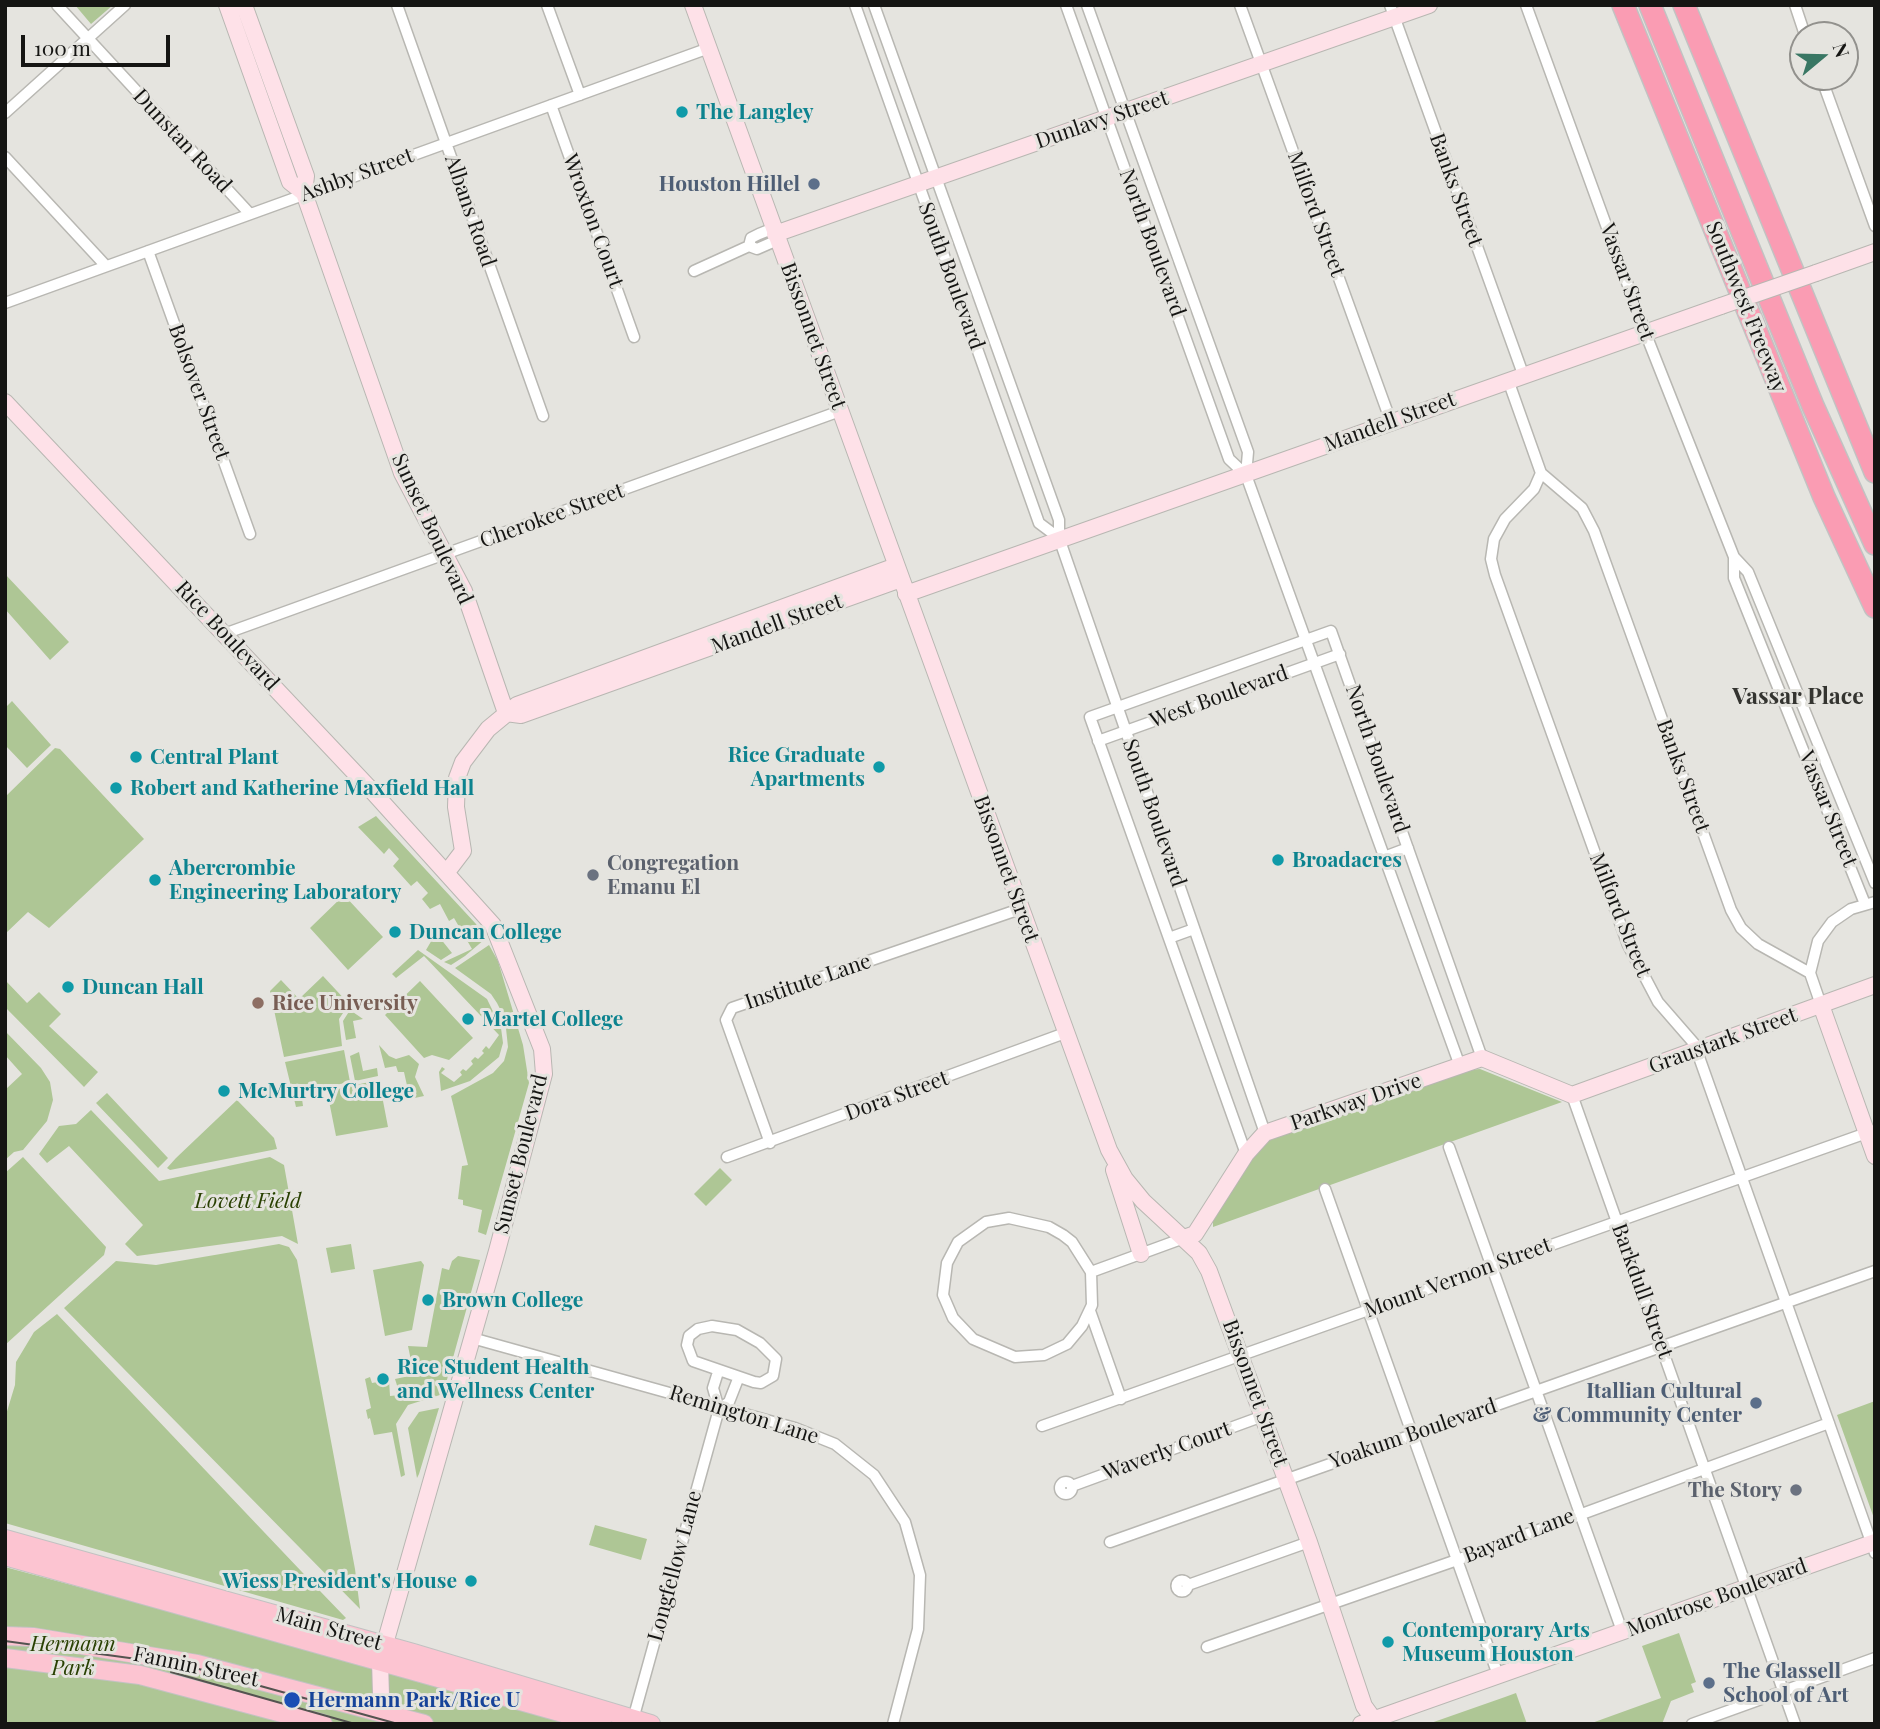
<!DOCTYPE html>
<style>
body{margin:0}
#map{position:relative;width:1880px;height:1729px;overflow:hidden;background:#e5e4df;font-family:"Playfair Display",serif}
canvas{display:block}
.frame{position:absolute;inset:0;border:7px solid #151513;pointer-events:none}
.north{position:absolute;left:1789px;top:21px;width:70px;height:70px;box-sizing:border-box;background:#e5e4df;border:2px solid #92918d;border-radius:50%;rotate:71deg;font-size:19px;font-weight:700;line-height:28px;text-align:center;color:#151513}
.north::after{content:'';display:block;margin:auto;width:24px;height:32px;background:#397764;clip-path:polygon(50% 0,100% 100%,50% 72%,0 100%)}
.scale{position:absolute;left:21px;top:35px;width:149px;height:32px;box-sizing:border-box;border:4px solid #151513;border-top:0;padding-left:9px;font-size:21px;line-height:24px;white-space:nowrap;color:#151513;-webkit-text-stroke:5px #e5e4df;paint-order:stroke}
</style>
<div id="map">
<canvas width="1880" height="1729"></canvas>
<div class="frame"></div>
<div class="north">N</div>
<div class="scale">100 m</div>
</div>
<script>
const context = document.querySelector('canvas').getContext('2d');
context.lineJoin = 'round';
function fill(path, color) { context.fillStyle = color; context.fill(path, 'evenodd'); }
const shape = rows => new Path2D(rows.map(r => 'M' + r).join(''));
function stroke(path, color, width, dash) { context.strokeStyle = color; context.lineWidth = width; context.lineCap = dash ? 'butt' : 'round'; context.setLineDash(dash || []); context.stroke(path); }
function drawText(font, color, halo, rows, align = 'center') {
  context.font = font + ' "Playfair Display",serif'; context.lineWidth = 6; context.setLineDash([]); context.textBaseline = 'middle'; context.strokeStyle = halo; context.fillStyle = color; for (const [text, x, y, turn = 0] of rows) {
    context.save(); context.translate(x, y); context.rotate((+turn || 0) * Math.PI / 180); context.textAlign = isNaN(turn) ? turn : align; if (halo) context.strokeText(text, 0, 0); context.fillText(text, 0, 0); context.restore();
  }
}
fill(shape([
 [75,5,113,5,91,24],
 [5,574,69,642,50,660,5,609],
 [12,701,51,745,27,768,5,745,5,708],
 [55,748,60,749,144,839,49,928,28,912,5,934,5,797],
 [376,816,476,924,485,939,465,956,451,965,444,962,472,949,454,918,449,921,440,904,430,909,422,899,428,893,417,881,411,886,393,866,399,859,389,848,384,854,358,827],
 [344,895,383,937,348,970,310,928],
 [436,933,452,953,441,960,426,950],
 [489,945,498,961,523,1045,529,1083,486,1235,478,1232,482,1210,463,1205,463,1200,458,1199,462,1166,468,1165,451,1096,493,1073,504,1061,508,1047,505,1019,497,1003,491,994,455,968],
 [418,950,487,999,501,1028,503,1043,499,1057,470,1081,441,1091,439,1072,442,1067,445,1069,441,1073,454,1082,462,1075,460,1072,463,1069,466,1071,473,1064,471,1061,475,1057,478,1059,484,1053,482,1051,486,1046,489,1049,499,1035,424,956,396,978,392,974],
 [323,976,349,1004,339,1019,342,1046,284,1057,270,991,281,980,299,999],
 [5,980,27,1003,39,992,61,1014,49,1026,98,1072,84,1087,5,1007],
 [420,981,473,1038,449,1060,432,1055,424,1058,385,1015],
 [350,1010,363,1019,353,1021,356,1038,346,1040,343,1021],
 [5,1031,41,1068,50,1082,53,1100,47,1121,23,1150,14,1152,5,1160,5,1090,22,1074,5,1055],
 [379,1045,389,1056,396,1059,409,1055,419,1064,415,1077,424,1096,410,1099,404,1072,398,1072,396,1066,385,1068],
 [344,1050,350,1082,301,1092,303,1106,296,1107,285,1062],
 [359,1052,363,1071,377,1068,378,1076,355,1081,350,1056],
 [1480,1069,1562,1102,1213,1227,1213,1220,1260,1146,1270,1140,1469,1070],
 [379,1080,388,1127,336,1136,327,1091],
 [107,1093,168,1158,158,1168,96,1103],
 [237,1100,274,1138,277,1149,170,1170,167,1168,176,1158],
 [91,1110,159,1181,270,1157,284,1165,298,1244,282,1236,137,1256,125,1244,143,1225,69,1146,47,1163,39,1154,59,1126,76,1124],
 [23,1157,106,1247,104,1255,5,1345,5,1173],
 [720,1168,732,1180,706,1206,694,1194],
 [279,1244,289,1247,297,1260,355,1569,360,1609,64,1308,116,1261,156,1265],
 [351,1244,355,1269,331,1273,326,1248],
 [458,1256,480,1260,443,1394,408,1405,396,1424,405,1475,401,1477,392,1432,374,1435,370,1418,368,1419,366,1410,371,1408,365,1379,370,1377,372,1383,389,1380,390,1396,400,1395,395,1379,414,1375,408,1346,427,1347,442,1268,449,1270,452,1261],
 [421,1261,424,1265,412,1330,385,1336,373,1270],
 [57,1314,320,1591,346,1618,343,1620,5,1523,5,1418,15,1385,16,1362,34,1332],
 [1875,1401,1875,1521,1837,1415],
 [439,1408,419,1474,417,1478,408,1428,419,1412],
 [595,1525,647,1539,641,1560,589,1545],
 [5,1567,120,1598,568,1724,5,1724],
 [1679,1633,1696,1682,1691,1684,1694,1692,1671,1701,1662,1724,1589,1724,1661,1698,1642,1646],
 [1516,1693,1527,1724,1428,1724,1505,1697]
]), '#aec695');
const street = shape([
 [57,5,250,214],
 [397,5,543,416],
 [547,5,580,95],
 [855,5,1039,523,1059,538],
 [874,5,1059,520,1059,538,1265,1133],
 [1066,5,1229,459,1246,475,1460,1066],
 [1087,5,1248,452,1246,475],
 [1240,5,1391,422],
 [1390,5,1523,374],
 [1526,5,1645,332,1734,557,1748,572,1875,883],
 [1795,5,1805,35],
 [1821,77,1875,226],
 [551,105,634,337],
 [5,113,125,5],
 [5,157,106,266],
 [148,251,250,534],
 [694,271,749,246,757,249,773,242,775,234,769,230,759,234,751,238,749,246],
 [5,303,709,48],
 [1508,380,1541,473,1582,508,1594,531,1731,910,1741,928,1758,944,1810,973,1821,1005],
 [1541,473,1534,489,1505,519,1494,539,1491,559,1495,575,1628,945,1658,1002,1698,1048,1699,1057,1875,1553],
 [1734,557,1734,578,1865,904],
 [224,634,840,411],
 [1098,741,1340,654],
 [1384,857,1408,848],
 [1169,938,1194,929],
 [1810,973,1818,941,1832,922,1851,909,1875,902],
 [1572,1095,1795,1724],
 [770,1143,726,1020,732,1008,1020,909],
 [1449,1147,1622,1631],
 [1246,1154,1090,717,1331,631,1482,1058],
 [727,1157,1065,1033],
 [1325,1189,1498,1675],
 [1009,1218,1049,1227,1063,1235,1072,1242,1091,1272,1092,1305,1082,1326,1067,1344,1044,1355,1015,1357,973,1339,953,1318,943,1295,947,1263,958,1242,986,1222,1009,1218],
 [1091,1272,1184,1238],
 [1090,1311,1121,1399],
 [712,1326,737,1330,760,1343,776,1359,773,1376,761,1383,754,1382,693,1361,687,1345,689,1336,698,1329,712,1326],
 [472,1338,795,1428,835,1444,874,1475,905,1522,920,1575,918,1629,893,1724],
 [718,1372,713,1388,719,1409],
 [719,1409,729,1402,738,1379],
 [1042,1426,1875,1130],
 '1060 1488a6 6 0 1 1 12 0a6 6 0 1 1-12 0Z',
 [1072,1486,1263,1416],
 [1110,1542,1875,1271],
 '1176.5 1586a5.5 5.5 0 1 1 11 0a5.5 5.5 0 1 1-11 0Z',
 [1188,1585,1309,1542],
 [1207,1647,1457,1560,1829,1423],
 [632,1723,719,1409],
 [1692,1724,1875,1658]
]);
const secondary = shape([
 [227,5,290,182,304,193],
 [244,5,306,176,304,193,402,473,464,591,506,713],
 [693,5,1109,1150,1125,1179,1143,1201,1199,1253,1209,1271,1309,1542,1364,1706,1377,1724],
 [775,234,1429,5],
 [1816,273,1875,252],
 [5,402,373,792,493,925,542,1049,544,1074,497,1251,380,1661,381,1695,386,1707,400,1716],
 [906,594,1721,306],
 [506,713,521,715,901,579],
 [447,872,463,851,456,807,457,778,463,762,488,729,517,705,896,566],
 [1821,1005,1875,1156],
 [1114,1170,1141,1254],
 [1184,1238,1195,1234,1246,1154,1265,1133,1482,1058,1572,1095,1875,985],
 [1361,1724,1875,1542]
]);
const primary = shape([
 [5,1539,413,1653,651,1724],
 [5,1556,602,1724],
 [5,1636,33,1637,197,1664,424,1724],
 [5,1658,140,1675,323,1724]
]);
const highway = shape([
 [1623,5,1824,497,1875,607],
 [1650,5,1813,406,1875,544],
 [1684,5,1875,472]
]);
stroke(street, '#b8b7b2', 13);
stroke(secondary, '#b8b7b2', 18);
stroke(primary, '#c2c2c2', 20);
stroke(highway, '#c2c2c2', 24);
stroke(street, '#fff', 10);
stroke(secondary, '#fee1e8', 16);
stroke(primary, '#fcc4d1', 18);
stroke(highway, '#fa9cb3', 21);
stroke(shape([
 [5,1641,188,1666,398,1724],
 [171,1672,355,1724]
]), '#545350', 2);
const secondaryBridge = shape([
 [1721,306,1816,273]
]);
stroke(secondaryBridge, '#b8b7b2', 18, []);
stroke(secondaryBridge, '#fee1e8', 16);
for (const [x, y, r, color] of [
 [682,112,7,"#0f9aa8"],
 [814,184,7,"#5c6f8a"],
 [136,757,7,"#0f9aa8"],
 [879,767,7,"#0f9aa8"],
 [116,788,7,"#0f9aa8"],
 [1278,860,7,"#0f9aa8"],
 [593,875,7,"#6b7280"],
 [155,880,7,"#0f9aa8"],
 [395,932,7,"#0f9aa8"],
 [68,987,7,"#0f9aa8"],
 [258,1003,7,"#8d6e63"],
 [468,1019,7,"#0f9aa8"],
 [224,1091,7,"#0f9aa8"],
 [428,1300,7,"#0f9aa8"],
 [383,1379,7,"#0f9aa8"],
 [1756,1403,7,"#5c6f8a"],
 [1796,1490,7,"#6b7280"],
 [471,1581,7,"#0f9aa8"],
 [1388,1642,7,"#0f9aa8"],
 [1709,1683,7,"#5c6f8a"],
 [292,1700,9,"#1a4fb4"]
]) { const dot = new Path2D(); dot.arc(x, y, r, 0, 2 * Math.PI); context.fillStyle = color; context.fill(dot); stroke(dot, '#e5e4df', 2.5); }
drawText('bold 21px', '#0d838f', '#e5e4df', [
 ["The Langley",696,112],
 ["Rice Graduate",865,755,"right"],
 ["Apartments",865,779,"right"],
 ["Central Plant",150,757],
 ["Robert and Katherine Maxfield Hall",130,788],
 ["Broadacres",1292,860],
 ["Abercrombie",169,868],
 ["Engineering Laboratory",169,892],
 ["Duncan College",409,932],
 ["Duncan Hall",82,987],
 ["Martel College",482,1019],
 ["McMurtry College",238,1091],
 ["Brown College",442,1300],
 ["Rice Student Health",397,1367],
 ["and Wellness Center",397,1391],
 ["Wiess President's House",457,1581,"right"],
 ["Contemporary Arts",1402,1630],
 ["Museum Houston",1402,1654]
], 'left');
drawText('21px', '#151513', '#e5e4df', [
 ["Dunlavy Street",1102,120,-19],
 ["Dunstan Road",182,141,47],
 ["Ashby Street",357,175,-20],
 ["Banks Street",1456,190,70],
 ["Albans Road",470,211,71],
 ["Milford Street",1316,214,70],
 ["Wroxton Court",593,221,70],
 ["North Boulevard",1152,243,70],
 ["South Boulevard",951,276,70],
 ["Vassar Street",1627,282,70],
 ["Southwest Freeway",1746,307,68],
 ["Bissonnet Street",813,336,70],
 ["Bolsover Street",199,392,70],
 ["Mandell Street",1390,422,-20],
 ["Cherokee Street",552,516,-20],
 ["Sunset Boulevard",432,529,65],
 ["Mandell Street",777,624,-20],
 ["Rice Boulevard",227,636,47],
 ["West Boulevard",1219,697,-20],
 ["North Boulevard",1377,759,71],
 ["Banks Street",1683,776,70],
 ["Vassar Street",1828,809,68],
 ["South Boulevard",1154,813,71],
 ["Bissonnet Street",1006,869,70],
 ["Milford Street",1620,915,68],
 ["Institute Lane",808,982,-19],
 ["Graustark Street",1723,1041,-20],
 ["Dora Street",897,1096,-20],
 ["Parkway Drive",1356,1102,-19],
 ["Sunset Boulevard",521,1154,-76],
 ["Mount Vernon Street",1458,1278,-20],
 ["Barkdull Street",1642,1291,70],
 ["Bissonnet Street",1255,1393,70],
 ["Remington Lane",744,1415,17],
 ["Yoakum Boulevard",1413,1434,-19],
 ["Waverly Court",1167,1451,-20],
 ["Bayard Lane",1519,1536,-21],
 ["Longfellow Lane",675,1566,-75],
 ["Montrose Boulevard",1717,1598,-20],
 ["Main Street",329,1629,16],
 ["Fannin Street",196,1667,12]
]);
drawText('bold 21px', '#4e5e75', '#e5e4df', [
 ["Houston Hillel",800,184],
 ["Itallian Cultural",1742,1391],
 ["& Community Center",1742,1415],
 ["The Glassell",1723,1671,"left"],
 ["School of Art",1723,1695,"left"]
], 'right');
drawText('bold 21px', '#5b616d', '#e5e4df', [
 ["Congregation",607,863],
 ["Emanu El",607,887],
 ["The Story",1782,1490,"right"]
], 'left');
drawText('bold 21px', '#785e54', '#e5e4df', [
 ["Rice University",272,1003]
], 'left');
drawText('italic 21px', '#294002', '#e5e4df', [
 ["Lovett Field",248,1201],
 ["Hermann",73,1644],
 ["Park",73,1668]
]);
drawText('bold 21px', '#164399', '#e5e4df', [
 ["Hermann Park/Rice U",308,1700]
], 'left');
drawText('bold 23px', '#343430', '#e5e4df', [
 ["Vassar Place",1798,697]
]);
</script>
